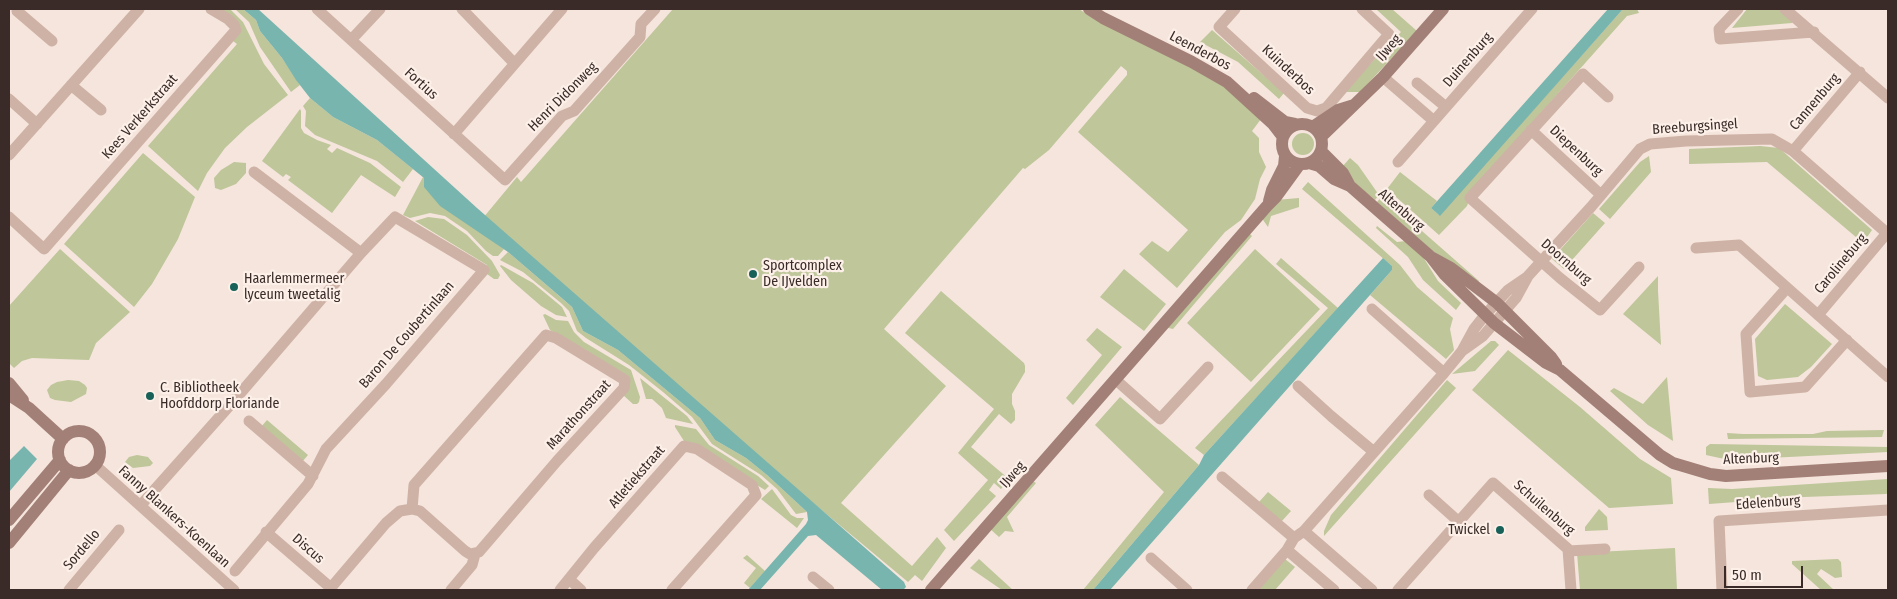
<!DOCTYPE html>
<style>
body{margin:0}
#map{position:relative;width:1897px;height:599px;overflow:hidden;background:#f5e5dc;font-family:"Fira Sans Condensed",sans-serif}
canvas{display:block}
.frame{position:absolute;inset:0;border:10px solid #3a2b28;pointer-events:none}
.scale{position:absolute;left:1724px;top:566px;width:79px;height:22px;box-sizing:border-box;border:2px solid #3a2b28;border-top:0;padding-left:6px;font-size:15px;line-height:18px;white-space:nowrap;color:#3a2b28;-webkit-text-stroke:4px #fcf0e9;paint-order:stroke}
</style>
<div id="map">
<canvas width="1897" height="599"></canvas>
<div class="frame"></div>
<div class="scale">50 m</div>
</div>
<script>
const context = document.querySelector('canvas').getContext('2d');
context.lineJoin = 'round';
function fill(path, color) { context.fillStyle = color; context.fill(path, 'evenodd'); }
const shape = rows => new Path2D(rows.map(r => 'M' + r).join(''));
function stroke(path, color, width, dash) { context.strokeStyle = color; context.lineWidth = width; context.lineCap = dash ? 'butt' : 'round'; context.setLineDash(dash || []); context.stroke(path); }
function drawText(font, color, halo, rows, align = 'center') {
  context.font = font + ' "Fira Sans Condensed",sans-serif'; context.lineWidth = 4.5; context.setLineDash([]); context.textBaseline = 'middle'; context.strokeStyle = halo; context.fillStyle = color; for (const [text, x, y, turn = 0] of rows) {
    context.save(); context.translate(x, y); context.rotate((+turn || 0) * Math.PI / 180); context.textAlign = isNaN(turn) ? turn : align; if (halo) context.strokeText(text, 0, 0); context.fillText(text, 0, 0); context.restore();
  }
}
fill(shape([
 [217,9,230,9,243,22,264,64,288,95,247,127,225,148,207,173,198,191,148,146,237,44,233,41,238,32],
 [235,9,243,9,256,20,260,31,282,58,300,85,291,92,260,47,249,22],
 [673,9,1079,9,1085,13,1225,84,1261,119,1252,131,1259,138,1259,152,1266,167,1260,179,1255,199,1241,220,1225,232,1177,288,1139,254,1152,241,1168,252,1188,230,1078,132,1127,75,1127,71,1121,66,1049,150,1025,169,1023,168,884,329,946,386,841,503,912,566,937,537,946,548,922,581,915,575,908,582,723,428,483,218,517,177,521,182],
 [1376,9,1392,9,1417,31,1360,92,1343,92,1401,32],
 [1623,9,1637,9,1639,13,1627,16,1473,189,1467,206,1439,235,1387,189,1400,172,1437,201,1431,208,1439,215],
 [1747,9,1779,9,1793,21,1792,23,1732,28],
 [1212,30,1284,93,1279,99,1238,62,1200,42],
 [310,98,333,117,377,140,413,169,403,182,377,161,315,135,305,126,306,111,303,106],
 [300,109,301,111,301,128,304,133,317,140,331,145,327,149,332,153,337,148,370,163,401,187,395,197,361,175,332,213,288,180,291,177,286,174,283,177,262,161],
 '1292 144a11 11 0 1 1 22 0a11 11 0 1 1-22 0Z',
 [1760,146,1779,148,1872,230,1863,243,1767,162,1689,164,1689,149],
 [143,153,195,197,178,239,152,284,134,307,64,244],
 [1649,156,1651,172,1610,219,1599,209,1640,162],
 [1350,158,1358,165,1379,195,1375,200,1357,185,1342,167],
 [234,162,246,163,246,173,236,184,221,190,215,188,214,178,221,170],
 [423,177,489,238,504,249,498,256,493,256,486,251,467,231,445,216,430,213,410,218,403,215],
 [1308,182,1400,265,1417,287,1453,318,1450,329,1454,350,1446,359,1370,295,1392,270,1392,266,1302,189],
 [1382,196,1479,281,1477,284,1430,249,1377,202],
 [1299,198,1299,207,1271,216,1268,227,1261,217,1276,200],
 [1593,213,1605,223,1564,269,1552,259],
 [428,217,444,219,467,235,492,261,500,275,498,279,494,279,487,274,488,270,487,265,415,221],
 [1377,226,1397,242,1406,241,1423,257,1438,281,1461,303,1456,310,1423,280,1408,257,1376,228],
 [1247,231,1252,236,1173,329,1164,327],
 [60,249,130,312,96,343,89,360,32,358,22,361,14,368,9,363,9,306],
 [1255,249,1320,309,1251,382,1187,323],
 [508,252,572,307,583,331,618,350,700,418,715,440,746,458,767,475,807,512,796,514,777,489,761,475,712,444,692,417,663,392,629,365,586,338,577,331,569,311,561,303,523,272,500,260],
 [1281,258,1338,308,1204,455,1195,448,1328,308,1276,264],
 [501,265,533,283,562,307,567,317,556,315,541,306,511,280,500,266],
 [1124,269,1166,304,1144,331,1100,297],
 [1658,276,1658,291,1661,345,1623,314],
 [941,291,1024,363,1025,366,1025,372,1012,394,1012,404,1015,411,1015,420,1011,424,999,414,971,447,1009,479,1001,489,994,483,989,490,996,496,954,541,944,530,988,480,958,453,994,409,905,333],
 [1785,304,1832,344,1811,367,1798,377,1767,380,1758,376,1755,339],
 [545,314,556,320,568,321,574,332,584,342,631,370,640,397,639,402,637,404,633,404,623,395,626,375,550,330,543,315],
 [1097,328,1122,347,1073,405,1066,398,1102,355,1086,340],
 [1491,341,1495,341,1499,345,1475,371,1452,374],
 [1508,350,1580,407,1640,459,1671,478,1673,504,1609,508,1472,390],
 [1667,377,1673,441,1648,425,1610,391,1614,388,1643,404],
 [640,378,687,416,693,424,666,418,662,408,652,399,646,399],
 [68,380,79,381,85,385,87,388,86,394,71,402,55,400,50,398,47,390,51,385,57,382],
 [1447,380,1456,388,1324,536,1324,531,1331,515],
 [1120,397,1199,465,1093,590,1083,590,1164,492,1095,425],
 [267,420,308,455,302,462,261,427],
 [675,425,696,429,709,445,758,476,769,486,765,490,684,441,675,427],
 [1884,430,1882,437,1728,439,1727,433,1743,434,1813,434,1827,431],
 [1710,444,1888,447,1888,452,1729,460,1706,455,1706,447],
 [137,455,148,457,153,463,150,466,133,468,125,462,129,457],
 [1888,479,1888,493,1886,494,1804,497,1709,504,1708,488,1732,489],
 [1031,480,1036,483,1007,517,1014,532,1005,531,999,537,989,528],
 [772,489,791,515,797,518,804,518,797,528,761,499],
 [1268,492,1291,511,1281,522,1259,502],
 [1599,509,1607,517,1608,530,1585,531,1585,527],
 [1675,548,1677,590,1580,590,1577,553],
 [747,555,765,571,750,588,744,583,756,568,743,558],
 [979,559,1013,590,1002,590,970,568],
 [1285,559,1295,567,1275,590,1258,590],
 [1838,559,1841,562,1842,577,1835,578,1821,569,1817,574,1834,590,1821,590,1792,564,1792,561]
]), '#bec69a');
fill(shape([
 [243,9,258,9,477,208,904,582,906,587,903,590,882,590,816,535,808,536,760,590,748,590,806,524,808,520,807,512,767,475,746,458,715,440,700,418,618,350,583,331,572,307,564,300,508,252,440,206,424,187,424,178,377,140,333,117,310,98,296,80,282,58,260,31,256,20],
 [1608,9,1623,9,1440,216,1431,208],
 [1383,258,1392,266,1392,270,1110,590,1093,590,1199,465,1204,455],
 [24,446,37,459,9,492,9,461]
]), '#78b5ae');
stroke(shape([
 [317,9,505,180,562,116,574,111,640,37,641,24,655,9],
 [462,9,514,63],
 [1235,9,1219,27,1307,108,1317,111,1326,108,1389,34,1362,9],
 [1738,9,1719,29,1720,39,1814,32],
 [1785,9,1888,98],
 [17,11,52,41],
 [351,40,380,9],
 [1383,77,1434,121],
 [1417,83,1446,107],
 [71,85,101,110],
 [1608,97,1583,74,1470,198,1560,278,1600,310,1639,267],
 [9,99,37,124],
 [1531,130,1601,195],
 [454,134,562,9],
 [1793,151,1860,72],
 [9,155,139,9],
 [1398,162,1532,9],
 [254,172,361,253],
 [9,217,44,249,236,30,234,25,228,19,211,9],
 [1696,248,1739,245,1888,377],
 [1786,289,1746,334,1750,392,1805,387,1847,340],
 [1372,309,1444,373],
 [1818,315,1887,233],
 [1462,351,1483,336,1516,298,1528,276,1591,207,1640,149,1650,144,1686,141,1772,139,1793,151,1888,234],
 [1116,380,1160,419,1208,367],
 [1298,386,1331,416,1374,452],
 [249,421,313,476],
 [95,465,234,590],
 [1222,477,1294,538],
 [1429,495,1458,521],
 [141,505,231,404,361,253,395,217,484,270,386,384,326,449,308,484,235,571],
 [1304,531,1372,590],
 [266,532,331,588],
 [1287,550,1334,590],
 [1568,551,1605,549],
 [1151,558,1187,590],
 [813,577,829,590],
 [569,579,581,590],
 [69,590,119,530],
 [329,590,386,523,400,511,412,509,420,511,465,551,470,554,479,552,557,461,624,388,625,380,556,338,546,335,414,485,412,509],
 [451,590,472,565,475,554],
 [560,590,594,548,684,446,697,449,752,485,756,495,672,590],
 [1252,590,1287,550,1294,538,1304,531,1444,373,1462,351,1474,329,1485,315,1508,290,1527,277],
 [1398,590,1493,483,1568,549,1571,590],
 [1722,590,1719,521,1888,510]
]), '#cfb2a6', 11);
stroke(shape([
 [1089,9,1103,18,1192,62,1227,82,1273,124,1283,137],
 [1254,98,1285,122,1295,124],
 '1282 144a20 20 0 1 1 40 0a20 20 0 1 1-40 0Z',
 [1314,126,1338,110,1354,105],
 [1321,137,1383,77,1443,9],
 [1321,151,1343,173,1350,186],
 [1309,163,1319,166,1334,179,1350,186,1431,257,1451,268,1497,303,1551,357,1556,364],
 [1269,201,1272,190,1284,166,1285,156],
 [1431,257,1445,275,1494,323,1546,363,1560,370,1660,455,1673,463,1710,474,1726,476,1888,466],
 [9,383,23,400],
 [9,395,29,408,63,439],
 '58 452a21 21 0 1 1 42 0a21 21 0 1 1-42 0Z',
 [9,520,60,460],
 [9,543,69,470],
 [931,590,1267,206,1276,197,1300,164]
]), '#a38077', 12);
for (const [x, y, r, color] of [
 [753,274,5,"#186159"],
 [234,287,5,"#186159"],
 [150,396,5,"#186159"],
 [1500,530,5,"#186159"]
]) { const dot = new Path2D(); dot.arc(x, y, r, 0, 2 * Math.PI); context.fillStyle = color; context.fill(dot); stroke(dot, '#fcf0e9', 2); }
drawText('14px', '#3a2b28', '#fcf0e9', [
 ["IJweg",1389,48,-49],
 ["Leenderbos",1200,51,28],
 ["Duinenburg",1468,60,-49],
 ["Kuinderbos",1288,70,43],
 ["Fortius",421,84,42],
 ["Henri Didonweg",563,97,-45],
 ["Cannenburg",1815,102,-50],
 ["Kees Verkerkstraat",140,117,-49],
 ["Breeburgsingel",1695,127,-4],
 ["Diepenburg",1576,151,43],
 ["Altenburg",1401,210,41],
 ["Doornburg",1566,262,41],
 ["Carolineburg",1841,264,-50],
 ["Baron De Coubertinlaan",407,335,-49],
 ["Marathonstraat",579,415,-48],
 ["Altenburg",1751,459,-2],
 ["IJweg",1013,475,-48],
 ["Atletiekstraat",637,477,-49],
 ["Edelenburg",1768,503,-4],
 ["Schuilenburg",1544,508,41],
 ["Fanny Blankers-Koenlaan",174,517,42],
 ["Discus",308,549,41],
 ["Sordello",82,550,-50]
]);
drawText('14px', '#3a2b28', '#fcf0e9', [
 ["Sportcomplex",763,266],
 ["De IJvelden",763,282],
 ["Haarlemmermeer",244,279],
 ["lyceum tweetalig",244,295],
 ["C. Bibliotheek",160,388],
 ["Hoofddorp Floriande",160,404],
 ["Twickel",1490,530,"right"]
], 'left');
</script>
